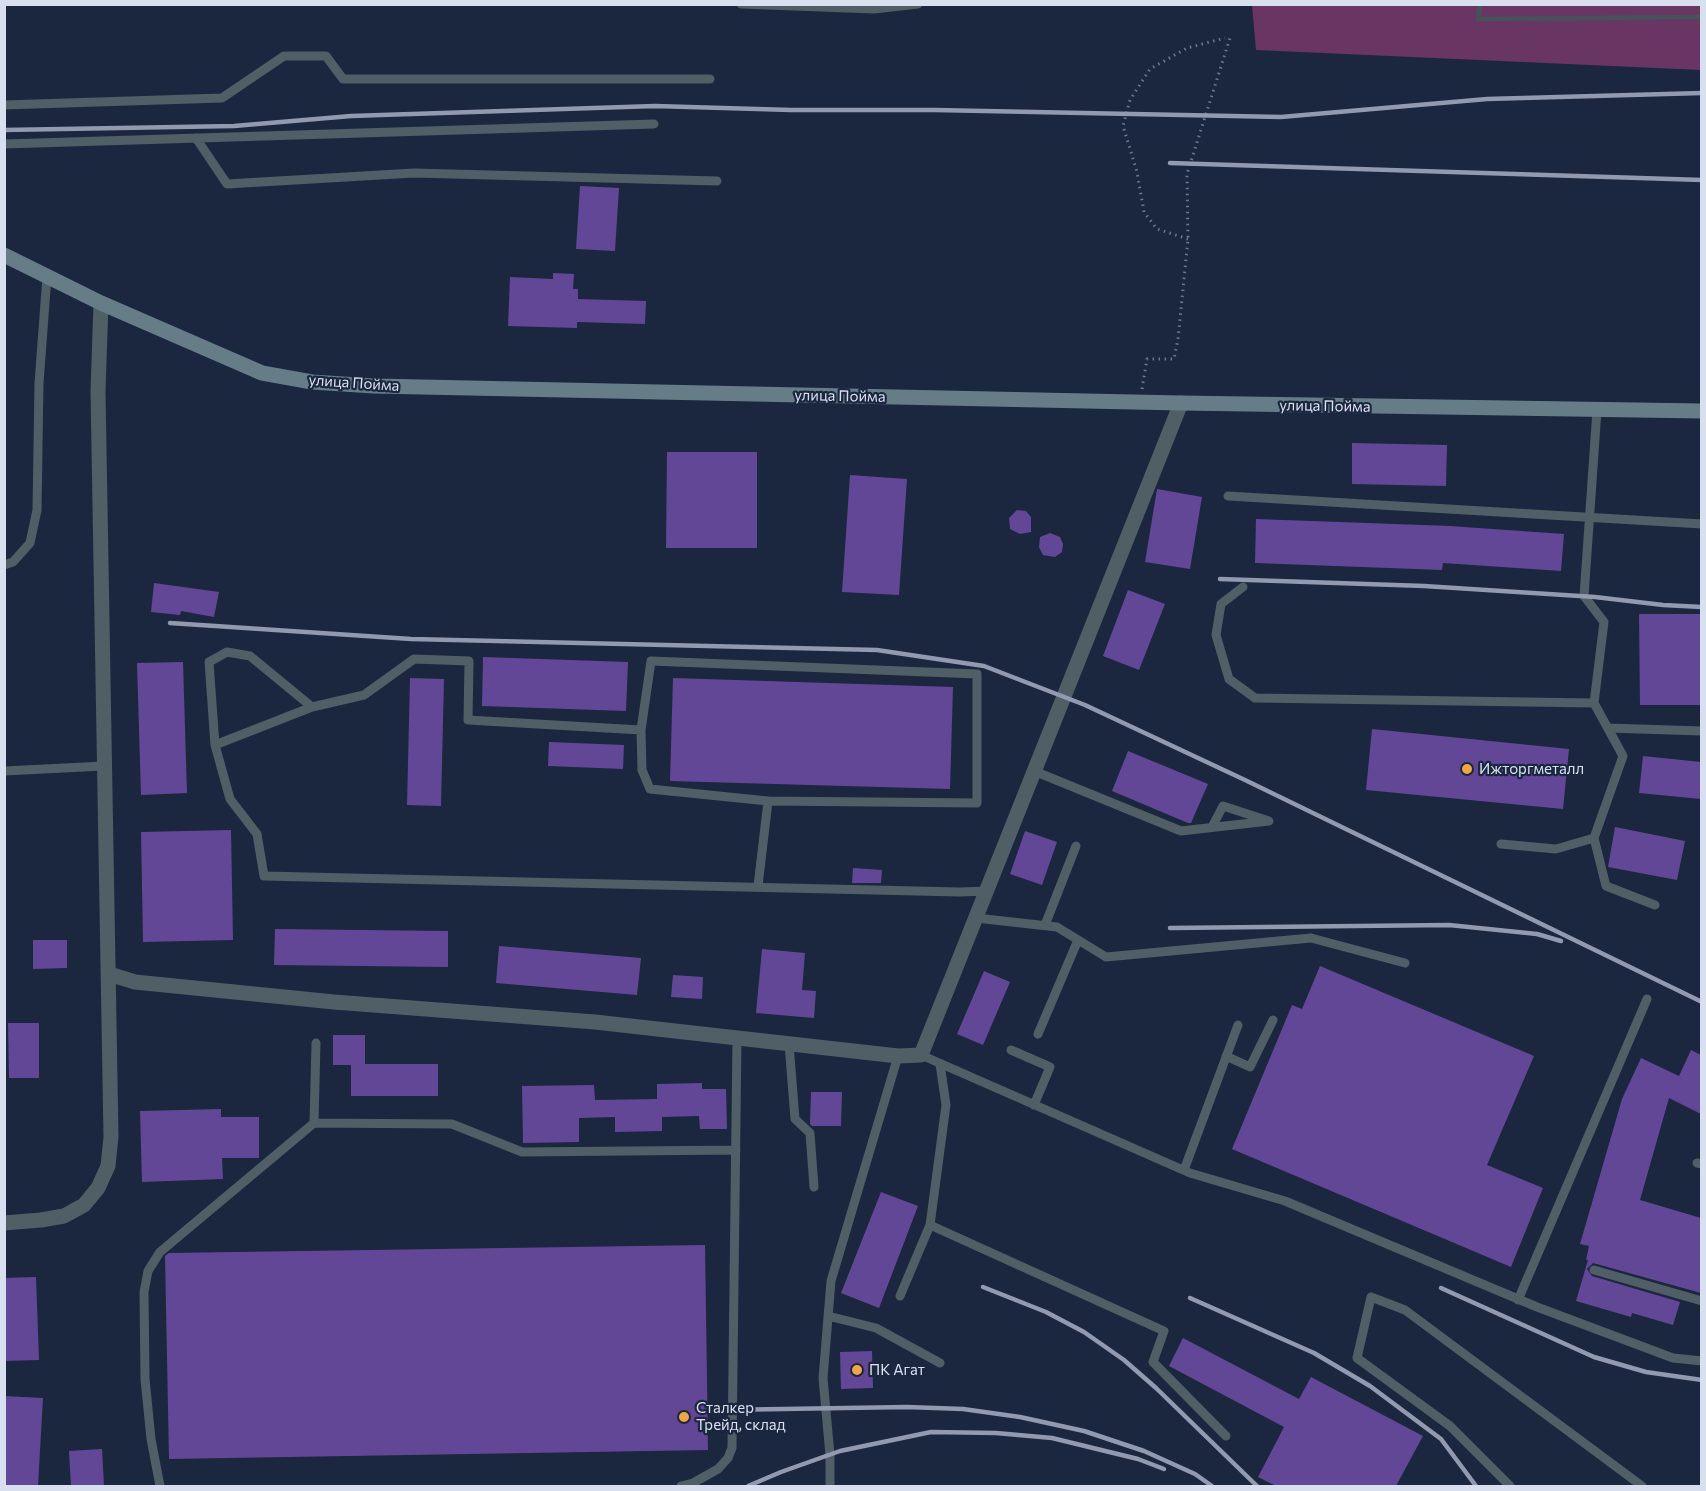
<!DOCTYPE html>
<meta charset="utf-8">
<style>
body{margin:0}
#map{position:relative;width:1706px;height:1491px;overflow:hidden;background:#1b273f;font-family:Commissioner,sans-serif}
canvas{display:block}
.frame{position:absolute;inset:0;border:6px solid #d8e0f0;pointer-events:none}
</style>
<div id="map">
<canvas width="1706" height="1491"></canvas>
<div class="frame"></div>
</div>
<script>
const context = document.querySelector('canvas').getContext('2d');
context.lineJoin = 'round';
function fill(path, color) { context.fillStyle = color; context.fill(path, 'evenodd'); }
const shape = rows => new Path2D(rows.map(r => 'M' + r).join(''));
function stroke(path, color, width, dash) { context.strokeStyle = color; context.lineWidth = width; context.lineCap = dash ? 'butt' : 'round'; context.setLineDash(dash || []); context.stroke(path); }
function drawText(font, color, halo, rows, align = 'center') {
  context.font = font + ' Commissioner,sans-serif'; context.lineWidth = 4.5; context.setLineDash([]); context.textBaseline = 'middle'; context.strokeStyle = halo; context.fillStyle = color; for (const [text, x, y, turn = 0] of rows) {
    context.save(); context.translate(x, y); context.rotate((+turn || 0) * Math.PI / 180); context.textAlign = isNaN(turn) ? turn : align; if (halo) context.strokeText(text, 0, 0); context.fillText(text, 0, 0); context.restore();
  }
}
fill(shape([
 [1252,5,1701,5,1701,70,1256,50]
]), '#693664');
stroke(shape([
 [1480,4,1478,19,1702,17]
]), '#445459', 4.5);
fill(shape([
 [580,186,619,188,615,251,576,249],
 [553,273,574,274,573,289,578,289,578,299,646,301,645,324,577,322,577,328,508,326,510,277,553,279],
 [1352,443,1447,445,1446,486,1352,484],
 [667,452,757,452,757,548,666,548],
 [850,475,907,479,899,595,842,592],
 [1157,489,1202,497,1190,569,1145,562],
 [1017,510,1026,511,1031,517,1031,532,1020,534,1010,529,1009,518],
 [1256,519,1450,526,1564,534,1561,571,1443,563,1442,570,1255,563],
 [1050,533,1060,537,1063,544,1062,552,1055,557,1043,555,1039,547,1040,537],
 [154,583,219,592,214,617,181,611,180,615,151,612],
 [1128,590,1165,604,1139,670,1103,656],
 [1639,614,1701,614,1701,705,1640,705],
 [483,657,628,662,626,711,482,706],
 [183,662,187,793,141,795,137,663],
 [410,678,444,679,441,806,407,805],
 [673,678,953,687,950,789,670,781],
 [1372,729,1569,749,1563,809,1366,790],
 [549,742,624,745,623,769,548,766],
 [1128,751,1208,784,1191,823,1188,823,1112,791],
 [1643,756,1701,762,1701,799,1639,793],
 [1615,827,1685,841,1677,880,1608,867],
 [231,830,233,940,143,942,141,832],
 [1025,831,1057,842,1042,885,1010,874],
 [853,868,882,870,881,883,852,883],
 [275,929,448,931,448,967,274,965],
 [33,940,67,940,67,968,33,969],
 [499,946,641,958,637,995,496,983],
 [762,949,805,953,802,990,816,991,814,1018,756,1013],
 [1320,966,1534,1056,1487,1165,1543,1188,1511,1267,1232,1149,1292,1005,1302,1009],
 [984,971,1010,982,983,1045,957,1034],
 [673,975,703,977,702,999,671,997],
 [8,1023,39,1023,39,1078,9,1078],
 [333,1035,365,1035,365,1064,438,1064,438,1096,351,1096,351,1065,333,1065],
 [1691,1050,1701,1055,1701,1114,1669,1098,1640,1200,1701,1218,1701,1293,1593,1263,1587,1269,1592,1276,1680,1302,1673,1325,1632,1313,1631,1317,1576,1301,1588,1260,1586,1260,1589,1246,1580,1244,1622,1099,1641,1058,1679,1076],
 [702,1083,702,1089,726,1089,727,1129,700,1129,699,1116,662,1117,662,1131,615,1132,615,1117,579,1118,579,1142,523,1143,522,1086,594,1085,595,1100,657,1099,657,1084],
 [811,1092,842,1092,841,1126,812,1126,810,1124],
 [221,1109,221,1117,259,1117,259,1158,222,1158,223,1179,142,1182,140,1111],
 [881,1192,918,1206,879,1308,841,1293],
 [705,1245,708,1450,169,1459,165,1256,169,1253],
 [36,1277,39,1360,4,1361,4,1278],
 [1183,1338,1299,1399,1311,1377,1423,1436,1396,1486,1276,1486,1258,1477,1284,1427,1169,1366],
 [872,1351,873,1388,841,1389,840,1352],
 [4,1396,43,1398,38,1486,4,1486],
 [102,1449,104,1485,71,1486,69,1451]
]), '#624796');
stroke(shape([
 [1188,239,1157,229,1144,212,1137,172,1123,126,1130,100,1150,69,1187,48,1225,38],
 [1142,389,1147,359,1174,359,1178,339,1188,239,1187,174,1230,38]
]), '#6e788c', 3, [1.5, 4.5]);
stroke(shape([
 [741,4,874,9,918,4],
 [4,105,222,98,284,56,326,56,343,79,710,79],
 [196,138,227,184,414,173,717,181],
 [4,144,654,124],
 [1228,496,1702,524],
 [4,565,13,562,30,543,37,510,39,383,47,276],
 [1243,587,1221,604,1216,635,1229,679,1255,698,1594,703,1604,622,1584,596,1597,410],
 [1594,703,1623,756,1594,838,1606,886,1655,905],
 [1608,728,1702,731],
 [641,730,651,661,977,674,977,803,768,801],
 [215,745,312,707],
 [4,771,104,766],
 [1034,771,1181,831,1269,821,1223,806,1212,827],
 [1501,844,1556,849,1594,838],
 [758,886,768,801,650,789,642,770,641,730,468,720,469,661,414,659,364,695,312,707,250,656,227,652,209,662,215,745,230,799,257,834,264,876,960,892,987,891],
 [976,918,1057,927,1106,957,1311,938,1405,963],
 [1045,925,1076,846],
 [1038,1034,1078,940],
 [316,1043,314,1123,452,1124,522,1152,736,1150],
 [789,1044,795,1119,810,1133,814,1187],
 [1011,1050,1050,1067,1034,1105],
 [921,1055,1190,1173,1285,1201,1537,1307,1673,1358,1702,1361],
 [1226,1056,1250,1067,1273,1020],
 [940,1064,946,1105,930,1225,1164,1331,1153,1362,1226,1436],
 [1697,1163,1702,1164],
 [1184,1170,1238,1025],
 [1594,1270,1702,1301],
 [900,1296,930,1225],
 [1518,1300,1647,999],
 [828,1316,876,1328,940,1363],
 [160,1486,151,1439,145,1379,144,1292,148,1271,160,1252,314,1123],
 [681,1486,693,1483,718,1469,728,1458,732,1448,737,1038],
 [830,1486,830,1455,823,1378,831,1281,898,1056],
 [1510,1486,1450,1426,1357,1358,1371,1297,1405,1310,1642,1486]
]), '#505e65', 9);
stroke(shape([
 [109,974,135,982,334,1002,595,1022,898,1056,921,1055,1181,403],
 [4,1223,41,1220,64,1216,84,1205,98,1188,108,1166,111,1137,98,391,101,303]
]), '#505e65', 15);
stroke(shape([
 [4,255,101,303,262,373,312,382,374,386,1181,403,1702,411]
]), '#667d88', 15);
stroke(shape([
 [4,130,234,126,351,116,655,106,791,110,935,110,1281,117,1487,99,1702,93],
 [1170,163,1702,180],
 [1220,579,1424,586,1595,597,1663,605,1702,607],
 [170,623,411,639,877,650,984,666,1085,705,1245,780,1702,1002],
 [1170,928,1449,925,1537,934,1561,941],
 [983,1287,1046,1312,1084,1332,1124,1360,1156,1388,1257,1486],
 [1441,1288,1594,1357,1646,1372,1702,1380],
 [1190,1298,1314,1353,1370,1386,1441,1439,1476,1486],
 [721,1410,907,1407,963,1409,1020,1417,1084,1431,1144,1451,1195,1474,1212,1486],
 [748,1486,781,1472,840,1451,931,1432,996,1433,1052,1438,1138,1459,1164,1469]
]), '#919aae', 4.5);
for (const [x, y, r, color] of [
 [1467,769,6,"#efa73e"],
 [857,1370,6,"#efa73e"],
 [684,1417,6,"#efa73e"]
]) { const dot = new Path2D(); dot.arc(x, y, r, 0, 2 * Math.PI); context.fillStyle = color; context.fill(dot); stroke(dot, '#1b273f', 2); }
drawText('15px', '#d8e0f0', '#1b273f', [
 ["улица Пойма",354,383,4],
 ["улица Пойма",840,396,1],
 ["улица Пойма",1325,406,1]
]);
drawText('15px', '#d8e0f0', '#1b273f', [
 ["Ижторгметалл",1479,769],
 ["ПК Агат",869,1370],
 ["Сталкер",696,1408],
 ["Трейд, склад",696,1425]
], 'left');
</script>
